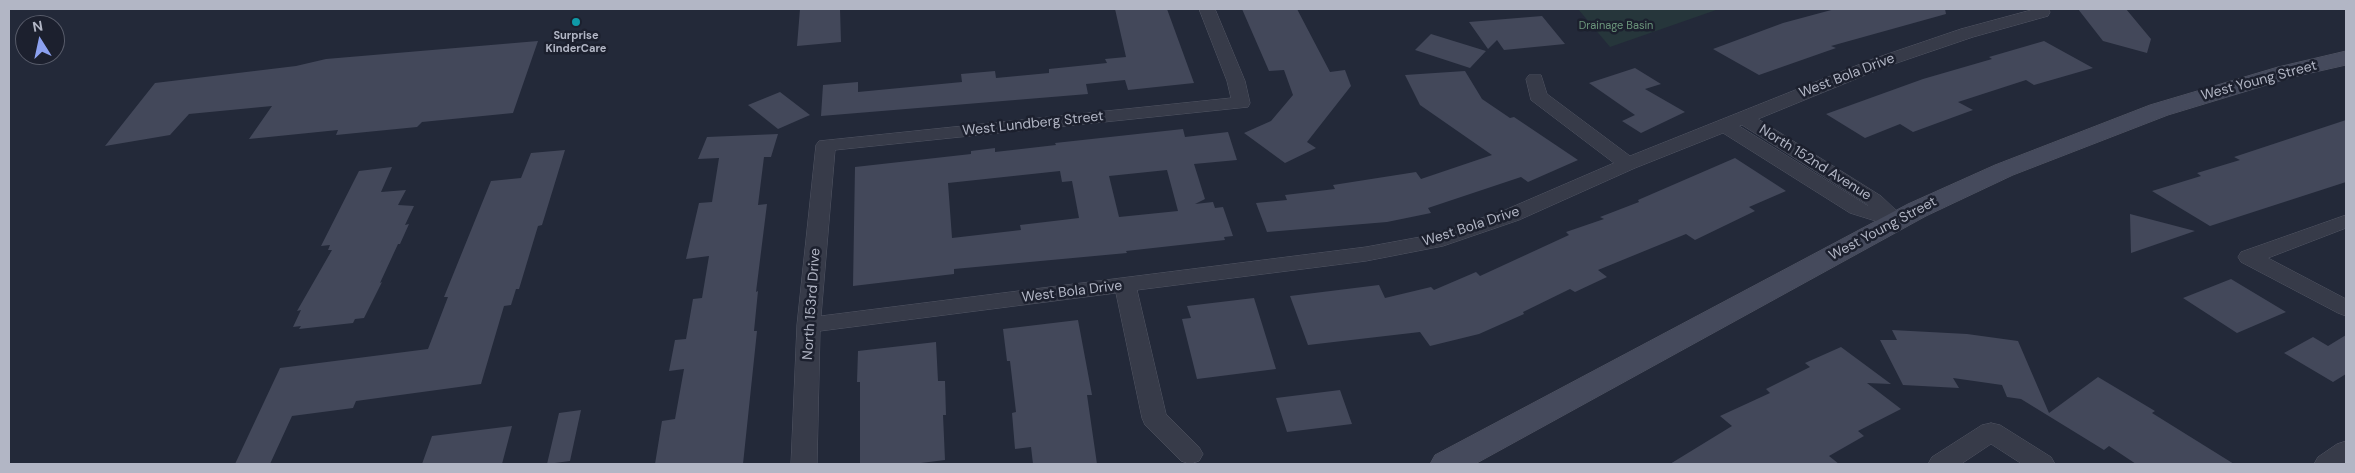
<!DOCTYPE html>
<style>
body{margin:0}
#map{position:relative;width:2355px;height:473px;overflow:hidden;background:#232939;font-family:"DM Sans",sans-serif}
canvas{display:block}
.frame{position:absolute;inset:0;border:10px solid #b2b6c5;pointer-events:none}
.north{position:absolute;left:15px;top:15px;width:50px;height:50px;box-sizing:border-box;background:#1c202e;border:1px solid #585c6a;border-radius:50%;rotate:350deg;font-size:14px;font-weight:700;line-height:20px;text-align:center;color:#b2b6c5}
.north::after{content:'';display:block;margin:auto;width:18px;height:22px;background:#8ca1f0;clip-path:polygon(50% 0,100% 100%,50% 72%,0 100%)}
</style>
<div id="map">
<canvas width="2355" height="473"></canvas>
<div class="frame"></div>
<div class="north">N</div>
</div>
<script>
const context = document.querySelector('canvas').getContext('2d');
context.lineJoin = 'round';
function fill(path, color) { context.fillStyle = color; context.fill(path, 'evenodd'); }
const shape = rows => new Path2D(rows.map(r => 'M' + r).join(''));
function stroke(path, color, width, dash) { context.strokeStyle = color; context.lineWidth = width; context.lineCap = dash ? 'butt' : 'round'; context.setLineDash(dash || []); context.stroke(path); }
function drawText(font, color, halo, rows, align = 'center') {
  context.font = font + ' "DM Sans",sans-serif'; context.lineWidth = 5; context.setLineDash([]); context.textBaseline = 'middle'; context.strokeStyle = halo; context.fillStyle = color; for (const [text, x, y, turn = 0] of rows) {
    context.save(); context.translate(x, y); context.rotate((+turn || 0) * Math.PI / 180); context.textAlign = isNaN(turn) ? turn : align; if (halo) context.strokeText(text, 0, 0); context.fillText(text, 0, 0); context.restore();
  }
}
fill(shape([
 [1578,9,1719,9,1610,47]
]), '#26363b');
fill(shape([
 [800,9,840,9,841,42,797,46],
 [1115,9,1167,9,1194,83,1128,90,1125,80,1086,84,1088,94,821,116,823,85,858,82,858,92,962,82,961,74,995,71,996,78,1049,73,1049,69,1107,63,1105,59,1126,57],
 [1242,9,1297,9,1330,72,1345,70,1351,86,1307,142,1316,148,1285,163,1244,133,1271,121,1293,95,1284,70,1269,71],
 [1835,9,1945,9,1946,14,1831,46,1836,48,1759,75,1713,49,1783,23],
 [2078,9,2126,9,2151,39,2147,53,2103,41],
 [1542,16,1565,44,1504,50,1497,40,1488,49,1469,22],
 [1431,34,1486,51,1470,68,1415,50],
 [538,41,513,113,422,122,417,127,336,135,338,130,249,139,272,106,189,114,170,135,105,146,155,83,296,66,326,59],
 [2044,41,2093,68,2034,85,2026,80,1958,102,1973,110,1913,132,1900,124,1865,138,1826,114,1923,79,1992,59,1989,57],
 [1635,68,1661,84,1645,89,1685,112,1641,133,1622,121,1635,115,1589,83],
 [1465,71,1482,99,1510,118,1514,117,1578,160,1528,182,1521,177,1428,208,1431,213,1387,222,1267,232,1256,203,1287,200,1285,195,1335,189,1333,185,1416,172,1421,179,1492,155,1420,105,1405,75],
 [780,92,810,115,778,129,748,105],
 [2346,120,2346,182,2210,226,2152,191,2201,176,2197,173,2240,160,2234,157],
 [1183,129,1185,137,1228,132,1237,160,1194,164,1205,199,1195,204,1213,202,1215,208,1223,207,1233,236,1224,237,1225,240,1126,251,1127,253,954,269,954,274,853,286,855,167,971,154,971,151,995,148,995,152,1056,145,1055,143],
 [1167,170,1178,211,1119,217,1109,176],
 [1060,171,1062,182,1072,181,1079,218,1020,225,1021,230,952,238,948,183],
 [778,134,771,157,764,157,758,205,767,204,756,292,758,291,754,331,757,331,743,464,655,464,662,421,675,419,684,369,669,371,675,340,686,339,693,299,702,298,709,256,686,259,699,203,712,202,719,158,698,159,707,137],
 [565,150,542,225,538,226,519,289,516,289,511,305,504,306,481,384,356,401,353,408,292,416,270,464,235,464,280,368,428,349,448,297,444,297,491,181,521,178,531,153],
 [1735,158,1786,191,1749,207,1755,211,1695,240,1686,234,1598,270,1607,277,1575,292,1570,289,1523,312,1524,314,1479,334,1430,346,1420,332,1308,345,1290,296,1379,285,1385,298,1431,287,1434,290,1476,272,1480,276,1569,235,1566,232,1604,219,1600,217,1639,202,1638,200],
 [392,167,381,192,406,190,398,205,414,206,405,225,409,224,400,244,398,244,380,283,382,282,364,318,355,319,353,323,299,329,301,326,293,327,301,310,297,311,332,250,328,250,330,245,321,246,359,171],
 [2130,214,2195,231,2131,253],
 [2231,279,2286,312,2237,333,2183,298],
 [1254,298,1276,369,1197,379,1182,319,1191,318,1187,306],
 [1078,320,1092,395,1087,395,1097,464,1033,464,1031,447,1015,449,1012,413,1016,412,1010,361,1007,361,1003,329],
 [1892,330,1967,334,2018,341,2049,413,2098,377,2155,411,2152,413,2234,464,2136,464,2109,446,2104,450,2021,399,2007,397,2002,385,1953,378,1959,388,1903,385,1880,340,1897,340],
 [2346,335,2346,374,2333,382,2284,353,2313,337,2328,346],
 [936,342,938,381,945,381,946,415,943,415,945,460,913,464,860,464,860,382,857,382,858,351],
 [1841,347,1891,384,1867,383,1901,409,1858,431,1864,436,1829,456,1839,464,1670,464,1732,426,1720,416,1770,393,1766,389,1810,367,1805,363],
 [1340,390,1352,424,1287,432,1276,398],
 [581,410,570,461,547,464,559,413],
 [512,426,502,464,422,464,432,436]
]), '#43485a');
const street = shape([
 [1199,9,1215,9,1245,81,1250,103,1248,107,835,150,821,316,1366,247,1431,235,1505,210,1614,163,1531,100,1526,79,1529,75,1541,75,1547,94,1630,156,1873,59,1961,29,2035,9,2048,9,2050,12,2048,16,1973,37,1885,67,1758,119,1881,196,1902,216,1905,221,1902,226,1895,227,1850,213,1723,133,1635,168,1519,220,1443,246,1366,261,1137,290,1166,414,1199,447,1203,454,1199,461,1190,464,1181,461,1145,425,1142,418,1116,293,820,331,817,464,791,464,797,325,816,145,819,141,1231,98,1227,81,1199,9],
 [1742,125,1867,204,1868,206,1739,126,1742,125],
 [2346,215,2346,228,2268,258,2346,299,2346,316,2338,313,2241,262,2238,257,2241,252,2346,215],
 [1991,423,2000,425,2051,457,2055,464,2022,464,1991,444,1961,464,1928,464,1932,457,1982,425,1991,423],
 [2346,441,2346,464,2314,464,2318,457,2337,444,2346,441]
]);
const secondary = shape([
 [2346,51,2346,65,2293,77,2168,115,2013,175,1926,216,1475,464,1430,464,1435,455,1908,204,1995,165,2150,105,2278,67,2346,51]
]);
stroke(street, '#525664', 1);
stroke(secondary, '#525664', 1);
fill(street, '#373b49');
fill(secondary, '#454a5c');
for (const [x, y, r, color] of [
 [576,22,5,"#0f9aa8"]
]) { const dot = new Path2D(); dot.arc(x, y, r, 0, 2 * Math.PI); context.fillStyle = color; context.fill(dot); stroke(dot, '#1c202e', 2); }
drawText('11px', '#6b957b', '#1c202e', [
 ["Drainage Basin",1616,26]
]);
drawText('bold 11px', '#b2b6c5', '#1c202e', [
 ["Surprise",576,36],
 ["KinderCare",576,49]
]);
drawText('14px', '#b2b6c5', '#1c202e', [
 ["West Bola Drive",1847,76,-21],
 ["West Young Street",2259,81,-15],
 ["West Lundberg Street",1033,124,-6],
 ["North 152nd Avenue",1815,163,32],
 ["West Bola Drive",1471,227,-18],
 ["West Young Street",1883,229,-28],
 ["West Bola Drive",1072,292,-7],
 ["North 153rd Drive",812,304,-86]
]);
</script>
